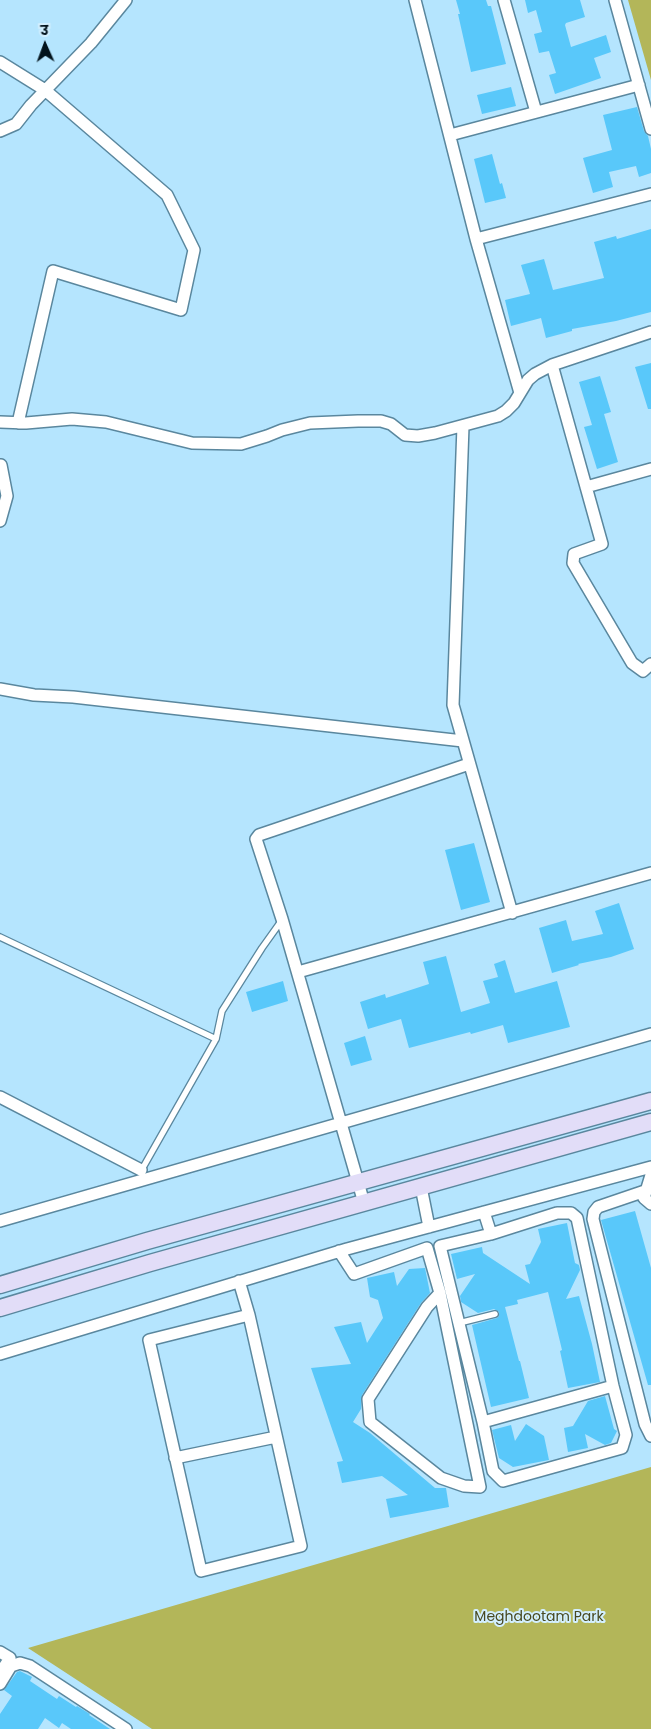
<!DOCTYPE html>
<meta charset="utf-8">
<style>
body{margin:0}
#map{position:relative;width:651px;height:1729px;overflow:hidden;background:#b5e5fe;font-family:Poppins,"Noto Sans Devanagari",sans-serif}
canvas{display:block}
.north{position:absolute;left:20px;top:20px;width:50px;height:50px;-webkit-text-stroke:4px #d3effe;paint-order:stroke;rotate:358deg;font-size:14px;font-weight:700;line-height:20px;text-align:center;color:#02131c}
.north::after{content:'';display:block;margin:auto;width:18px;height:22px;background:#02131c;clip-path:polygon(50% 0,100% 100%,50% 72%,0 100%)}
</style>
<div id="map">
<canvas width="651" height="1729"></canvas>
<div class="north">उ</div>
</div>
<script>
const context = document.querySelector('canvas').getContext('2d');
context.lineJoin = 'round';
function fill(path, color) { context.fillStyle = color; context.fill(path, 'evenodd'); }
const shape = rows => new Path2D(rows.map(r => 'M' + r).join(''));
function stroke(path, color, width, dash) { context.strokeStyle = color; context.lineWidth = width; context.lineCap = dash ? 'butt' : 'round'; context.setLineDash(dash || []); context.stroke(path); }
function drawText(font, color, halo, rows, align = 'center') {
  context.font = font + ' Poppins,sans-serif'; context.lineWidth = 4; context.setLineDash([]); context.textBaseline = 'middle'; context.strokeStyle = halo; context.fillStyle = color; for (const [text, x, y, turn = 0] of rows) {
    context.save(); context.translate(x, y); context.rotate((+turn || 0) * Math.PI / 180); context.textAlign = isNaN(turn) ? turn : align; if (halo) context.strokeText(text, 0, 0); context.fillText(text, 0, 0); context.restore();
  }
}
fill(shape([
 [628,0,651,0,651,80],
 [651,1467,651,1729,152,1729,28,1648]
]), '#b3b659');
fill(shape([
 [456,0,486,0,488,6,491,6,506,64,471,72,458,14,460,14],
 [525,0,580,0,585,17,566,23,565,25,571,47,606,35,611,52,594,58,601,78,555,94,549,75,556,73,549,51,539,53,534,34,542,32,536,10,528,13],
 [511,87,516,106,482,114,477,95],
 [637,107,644,131,648,136,651,149,651,173,639,177,636,166,609,172,613,187,593,193,583,158,612,150,603,115],
 [492,154,500,184,502,183,506,198,485,203,474,159],
 [651,229,651,312,616,321,572,329,572,331,546,338,541,318,511,326,505,300,530,294,521,265,544,259,553,290,604,278,594,242,616,236,617,239],
 [651,363,651,409,648,409,635,367],
 [600,376,611,412,604,414,618,462,597,469,584,427,592,425,579,382],
 [474,843,490,902,461,910,445,850],
 [619,903,634,949,611,957,578,964,579,965,552,973,539,928,566,920,572,941,603,934,595,911],
 [446,956,461,1012,490,1003,483,981,498,977,494,964,505,960,515,993,557,981,570,1027,508,1043,503,1025,471,1034,470,1032,409,1048,401,1019,368,1029,360,1002,385,994,386,998,429,984,423,962],
 [283,981,288,1001,252,1012,246,992],
 [365,1036,372,1060,351,1066,344,1043],
 [635,1211,651,1268,651,1385,648,1385,601,1220],
 [567,1223,575,1263,579,1265,580,1270,566,1299,579,1296,592,1344,600,1382,568,1388,560,1351,562,1350,548,1292,517,1300,518,1304,505,1307,519,1361,520,1361,529,1398,491,1407,472,1325,497,1318,499,1316,499,1312,494,1309,478,1313,461,1302,460,1296,475,1274,457,1279,451,1254,482,1247,483,1253,530,1284,525,1265,530,1264,541,1242,538,1229],
 [425,1268,430,1293,421,1303,362,1395,361,1409,353,1422,370,1433,435,1488,446,1488,449,1507,390,1518,386,1499,408,1495,382,1476,342,1483,337,1462,343,1461,311,1368,351,1364,334,1327,361,1322,367,1343,383,1318,378,1300,370,1297,367,1278,394,1272,397,1286,409,1269],
 [605,1396,614,1429,617,1431,611,1443,605,1445,585,1434,588,1448,568,1452,564,1428,573,1426,588,1401],
 [526,1424,544,1436,549,1460,513,1467,499,1458,492,1430,511,1425,515,1441],
 [20,1671,32,1677,30,1681,57,1699,59,1696,76,1707,77,1706,90,1714,89,1715,110,1729,71,1729,62,1723,59,1728,45,1718,38,1729,0,1729,0,1714,12,1696,4,1690,17,1672]
]), '#59c8fa');
const lane = shape([
 [0,937,216,1039,141,1171],
 [216,1039,222,1011,262,948,282,920],
 [459,1323,495,1314]
]);
const street = shape([
 [415,0,476,239,520,393],
 [504,0,536,112],
 [615,0,651,129],
 [0,62,45,90,167,195,194,250,181,310,53,271,18,423],
 [0,131,16,124,31,105,91,43,126,0],
 [450,135,639,85],
 [476,239,651,194],
 [552,365,602,544,574,554,573,563,632,663,643,671,651,664],
 [0,422,26,423,72,419,106,422,192,443,241,444,267,436,282,430,310,423,358,421,381,421,391,424,405,435,418,436,435,433,498,416,506,411,514,403,528,380,535,374,552,365,651,332],
 [463,426,453,705,512,913],
 [586,487,651,469],
 [0,521,7,496,1,465],
 [0,689,34,695,73,697,463,741],
 [298,972,651,873],
 [0,1097,141,1170],
 [651,1175,644,1198,651,1204],
 [421,1187,429,1227],
 [645,1191,598,1207,594,1212,593,1219,645,1424,651,1436],
 [364,1203,282,919,256,839,259,835,469,764],
 [484,1212,491,1234],
 [557,1213,571,1213,577,1218,613,1386,626,1435,622,1448,503,1481,493,1471,483,1422,440,1246,491,1234,557,1213],
 [0,1221,651,1034],
 [339,1251,354,1274,427,1248,440,1293,480,1487,464,1486,441,1478,370,1422,368,1399,427,1307,440,1293],
 [239,1281,249,1315,301,1546,201,1571,149,1340,249,1315],
 [0,1354,347,1249,651,1167],
 [483,1422,613,1386],
 [175,1458,276,1437],
 [0,1652,10,1658,2,1670],
 [0,1684,11,1666,20,1663,30,1666,126,1729]
]);
const secondary = shape([
 [0,1285,147,1241,651,1101],
 [0,1308,150,1263,651,1122]
]);
stroke(lane, '#5a879e', 8);
stroke(street, '#5a879e', 14);
stroke(secondary, '#5a879e', 19);
stroke(lane, '#fff', 5.5);
stroke(street, '#fff', 11);
stroke(secondary, '#e2ddf8', 16);
drawText('14px', '#484920', '#d3effe', [
 ["Meghdootam Park",539,1617]
]);
</script>
